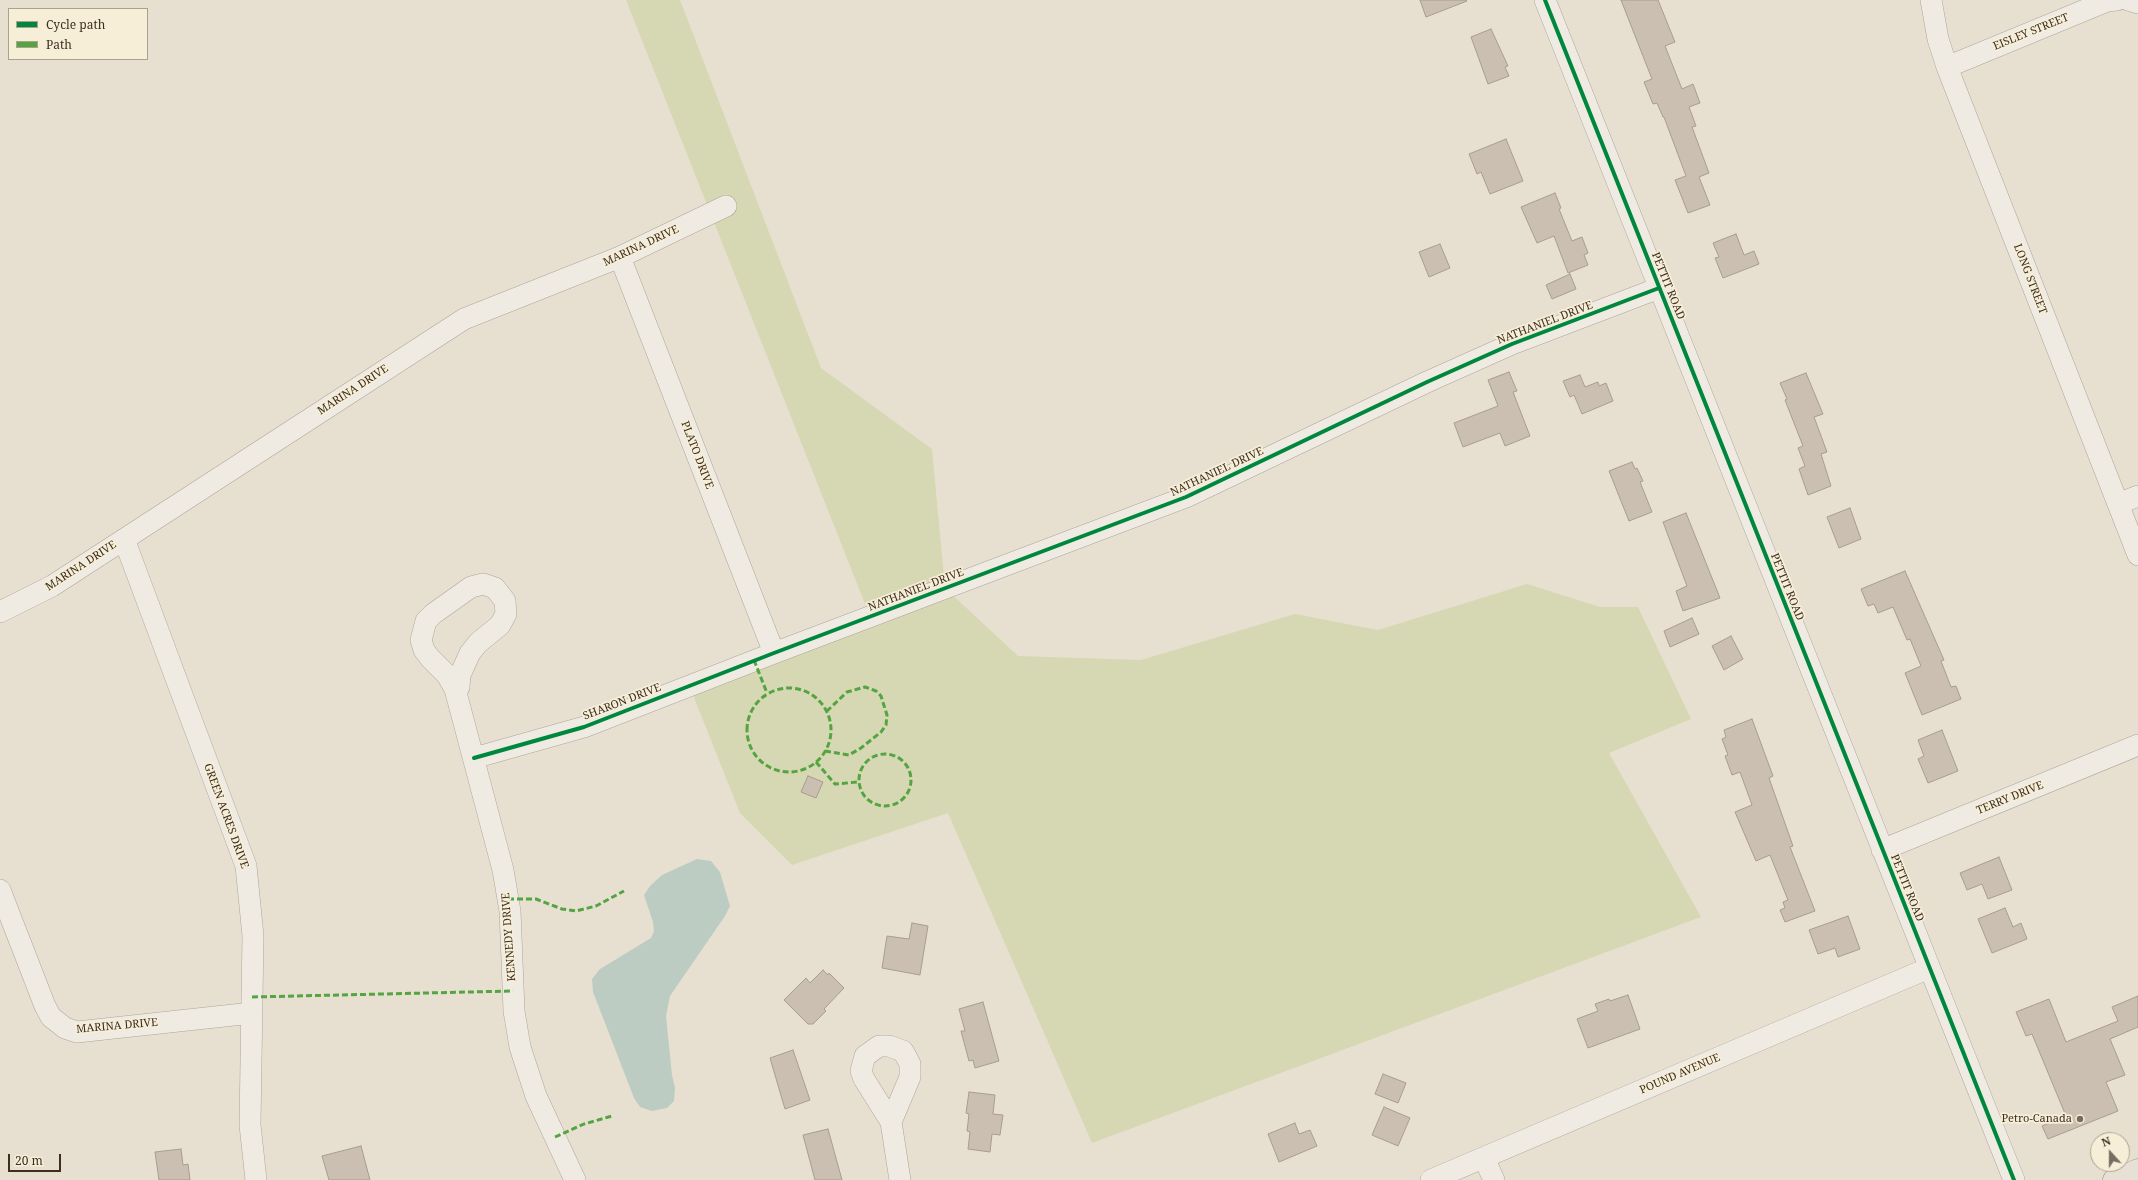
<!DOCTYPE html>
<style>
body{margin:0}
#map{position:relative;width:2138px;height:1180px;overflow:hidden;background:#e7e0d1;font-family:"Noto Serif",serif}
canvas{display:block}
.legend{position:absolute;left:8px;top:8px;width:140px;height:52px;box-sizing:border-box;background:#f7eed8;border:1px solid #ada18e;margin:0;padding:5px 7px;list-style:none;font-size:12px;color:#3d2e20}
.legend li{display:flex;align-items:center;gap:8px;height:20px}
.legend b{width:20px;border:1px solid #ada18e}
.north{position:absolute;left:2090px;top:1132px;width:40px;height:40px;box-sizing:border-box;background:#f7eed8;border:1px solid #ada18e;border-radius:50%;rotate:339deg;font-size:11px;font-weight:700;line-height:16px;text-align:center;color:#3d2e20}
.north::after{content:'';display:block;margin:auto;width:14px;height:18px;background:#786c5e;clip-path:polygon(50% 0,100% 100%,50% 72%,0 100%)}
.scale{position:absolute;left:8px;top:1154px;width:53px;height:18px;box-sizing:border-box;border:2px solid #3d2e20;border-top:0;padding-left:5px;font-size:12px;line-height:14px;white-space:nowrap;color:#3d2e20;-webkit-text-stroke:3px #f7eed8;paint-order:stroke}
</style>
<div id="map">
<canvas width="2138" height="1180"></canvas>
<ul class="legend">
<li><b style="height:5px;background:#00873e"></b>Cycle path</li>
<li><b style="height:5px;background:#54a441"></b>Path</li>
</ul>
<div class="north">N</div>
<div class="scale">20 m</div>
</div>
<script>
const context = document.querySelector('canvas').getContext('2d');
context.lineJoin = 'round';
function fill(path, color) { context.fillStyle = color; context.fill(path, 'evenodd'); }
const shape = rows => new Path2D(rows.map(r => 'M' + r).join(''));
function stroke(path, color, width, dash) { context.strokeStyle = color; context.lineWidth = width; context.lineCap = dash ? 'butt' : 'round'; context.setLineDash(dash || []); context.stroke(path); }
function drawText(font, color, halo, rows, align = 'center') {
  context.font = font + ' "Noto Serif",serif'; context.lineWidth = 3.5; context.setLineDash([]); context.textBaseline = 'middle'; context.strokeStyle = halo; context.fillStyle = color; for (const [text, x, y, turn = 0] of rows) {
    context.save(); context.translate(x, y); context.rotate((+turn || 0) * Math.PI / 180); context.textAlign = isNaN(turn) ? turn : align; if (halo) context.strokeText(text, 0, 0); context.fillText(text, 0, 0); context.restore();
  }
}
fill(shape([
 [626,0,680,0,821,368,932,449,945,588,1018,656,1141,660,1295,614,1378,630,1527,584,1600,607,1638,607,1691,719,1609,753,1701,917,1092,1143,948,813,792,865,740,813,693,695,873,624]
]), '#d6d7b3');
fill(shape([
 [697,859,711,861,720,872,730,906,725,916,670,996,666,1016,672,1075,675,1088,674,1101,667,1108,652,1111,640,1107,634,1098,593,992,592,979,600,969,651,938,654,931,653,922,644,895,650,886,662,875]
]), '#bcccc2');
const building = shape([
 [1420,0,1466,0,1467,1,1426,17,1420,0],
 [1621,0,1658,0,1675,42,1665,46,1682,89,1693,84,1700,103,1689,107,1696,126,1692,127,1709,173,1699,177,1710,205,1688,213,1675,180,1686,176,1664,117,1663,117,1657,103,1653,104,1644,82,1652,79,1621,0],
 [1491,29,1508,66,1505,67,1509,76,1488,84,1471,37,1491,29],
 [1506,139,1523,181,1490,194,1481,172,1477,174,1469,154,1506,139],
 [1555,193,1561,208,1559,209,1572,241,1582,237,1588,253,1584,255,1588,265,1568,273,1554,236,1537,243,1521,207,1555,193],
 [1736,234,1744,255,1754,251,1759,264,1723,278,1715,258,1719,257,1713,243,1736,234],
 [1440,244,1450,268,1429,277,1419,252,1440,244],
 [1570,274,1576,289,1552,299,1546,285,1570,274],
 [1509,372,1517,391,1513,392,1530,436,1505,446,1500,433,1463,447,1454,423,1498,406,1488,380,1509,372],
 [1806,373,1823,414,1814,417,1827,452,1821,454,1831,486,1808,495,1799,469,1805,466,1798,448,1803,446,1785,400,1787,399,1780,383,1806,373],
 [1580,375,1585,387,1598,382,1599,386,1606,383,1613,401,1582,414,1574,395,1570,397,1563,381,1580,375],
 [1632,462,1635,469,1637,468,1643,481,1640,482,1652,512,1629,521,1609,471,1632,462],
 [1850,508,1861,539,1839,548,1827,517,1850,508],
 [1686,513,1720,598,1683,611,1676,591,1687,586,1663,522,1686,513],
 [1905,571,1944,660,1941,661,1951,687,1956,686,1961,699,1922,715,1905,673,1921,666,1910,639,1907,640,1893,607,1878,613,1874,604,1868,606,1861,589,1905,571],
 [1692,618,1699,634,1670,647,1664,631,1692,618],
 [1731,636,1743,659,1724,670,1712,646,1731,636],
 [1752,719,1773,776,1769,778,1793,846,1790,847,1815,911,1785,922,1780,910,1785,908,1783,902,1788,900,1770,855,1756,861,1735,812,1752,805,1740,772,1732,775,1725,756,1728,755,1722,739,1726,737,1724,730,1752,719],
 [1942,730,1958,771,1928,783,1918,759,1924,756,1918,740,1942,730],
 [808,776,823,782,816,798,801,792,808,776],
 [1999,857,2012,890,1988,899,1982,884,1967,890,1960,873,1999,857],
 [2005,908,2013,927,2021,923,2027,939,1992,953,1978,919,2005,908],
 [1848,916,1860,949,1838,957,1835,948,1818,954,1809,930,1848,916],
 [912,923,928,926,920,975,882,968,887,936,909,939,912,923],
 [823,970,828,975,829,973,844,988,824,1009,826,1011,813,1024,808,1024,784,1000,806,978,810,983,823,970],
 [1628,995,1640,1029,1588,1048,1577,1019,1598,1011,1595,1004,1609,999,1610,1001,1628,995],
 [2138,996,2138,1027,2110,1039,2125,1075,2106,1082,2118,1111,2048,1139,2042,1126,2066,1116,2032,1034,2026,1036,2016,1012,2049,999,2066,1042,2118,1021,2112,1007,2138,996],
 [983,1002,999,1061,975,1068,973,1060,969,1061,961,1031,965,1031,959,1009,983,1002],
 [793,1050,810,1100,785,1109,770,1058,793,1050],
 [1383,1074,1406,1083,1398,1103,1375,1094,1383,1074],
 [969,1092,995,1095,993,1114,1003,1115,1000,1135,992,1134,990,1152,968,1149,970,1132,967,1131,969,1114,966,1113,969,1092],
 [1384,1107,1410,1118,1398,1146,1372,1135,1384,1107],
 [1295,1123,1299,1134,1310,1130,1317,1146,1279,1162,1268,1134,1295,1123],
 [828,1129,842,1180,815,1180,803,1135,828,1129],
 [361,1146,370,1180,329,1180,322,1156,361,1146],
 [181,1149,183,1165,188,1164,190,1180,159,1180,155,1152,181,1149]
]);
fill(building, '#cbbfb2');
stroke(building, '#a89c90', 1);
const minor = shape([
 [1545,0,2014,1180],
 [1931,0,1938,39,1947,67,2138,555],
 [2128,0,2138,3],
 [1947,67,2107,1,2117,0],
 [620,257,774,653],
 [2118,504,2138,496],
 [124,539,246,866,253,936,250,1125,256,1180],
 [0,612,52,586,464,319,620,257,726,206],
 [455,689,459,687,460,675,470,653,478,643,500,625,506,614,505,601,495,588,483,584,471,587,433,614,426,621,421,640,424,650,430,658,447,675,455,689,503,870,510,911,514,1011,520,1047,536,1096,575,1180],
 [474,758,584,727,774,653,1186,497,1427,382,1512,344,1659,288],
 [1882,850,2138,745],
 [0,890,45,1006,51,1017,65,1028,77,1032,252,1013],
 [891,1122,910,1077,910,1064,903,1051,889,1046,879,1046,865,1056,861,1071,864,1079,891,1122,900,1180],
 [1484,1158,1494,1180],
 [1431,1180,1929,968]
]);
const major = shape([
 [2114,1180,2138,1170]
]);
stroke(minor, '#ada599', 22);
stroke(major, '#928b80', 23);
stroke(minor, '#efebe3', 21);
stroke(major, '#e6e1d4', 22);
stroke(shape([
 [754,660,767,693],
 '747 730a42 42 0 1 1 84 0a42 42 0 1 1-84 0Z',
 [825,751,849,755,861,748,881,732,886,725,887,715,881,696,876,691,865,687,847,692,827,711],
 '859 780a26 26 0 1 1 52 0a26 26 0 1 1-52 0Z',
 [816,762,835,784,858,782],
 [508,899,536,899,562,909,576,911,596,906,624,891],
 [252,997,513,991],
 [555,1137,584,1124,612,1116]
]), '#54a441', 3, [6, 3]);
stroke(shape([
 [1545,0,2014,1180],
 [474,758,584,727,774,653,1186,497,1427,382,1512,344,1659,288]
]), '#00873e', 4);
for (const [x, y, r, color] of [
 [2080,1119,4,"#786c5e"]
]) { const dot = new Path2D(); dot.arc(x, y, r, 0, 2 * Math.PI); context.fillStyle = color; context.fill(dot); stroke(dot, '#f7eed8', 1.5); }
drawText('11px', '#3d2e20', '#f7eed8', [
 ["EISLEY STREET",2031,32,-22],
 ["MARINA DRIVE",641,246,-25],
 ["LONG STREET",2030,279,69],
 ["PETTIT ROAD",1668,286,68],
 ["NATHANIEL DRIVE",1545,323,-21],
 ["MARINA DRIVE",353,390,-33],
 ["PLATO DRIVE",697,455,69],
 ["NATHANIEL DRIVE",1217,472,-25],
 ["MARINA DRIVE",81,566,-33],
 ["PETTIT ROAD",1787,587,68],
 ["NATHANIEL DRIVE",916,590,-21],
 ["SHARON DRIVE",622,702,-21],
 ["TERRY DRIVE",2010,798,-22],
 ["GREEN ACRES DRIVE",226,816,70],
 ["PETTIT ROAD",1907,888,68],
 ["KENNEDY DRIVE",509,937,-94],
 ["MARINA DRIVE",117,1026,-5],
 ["POUND AVENUE",1680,1074,-23]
]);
drawText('11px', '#3d2e20', '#f7eed8', [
 ["Petro-Canada",2072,1119]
], 'right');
</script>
